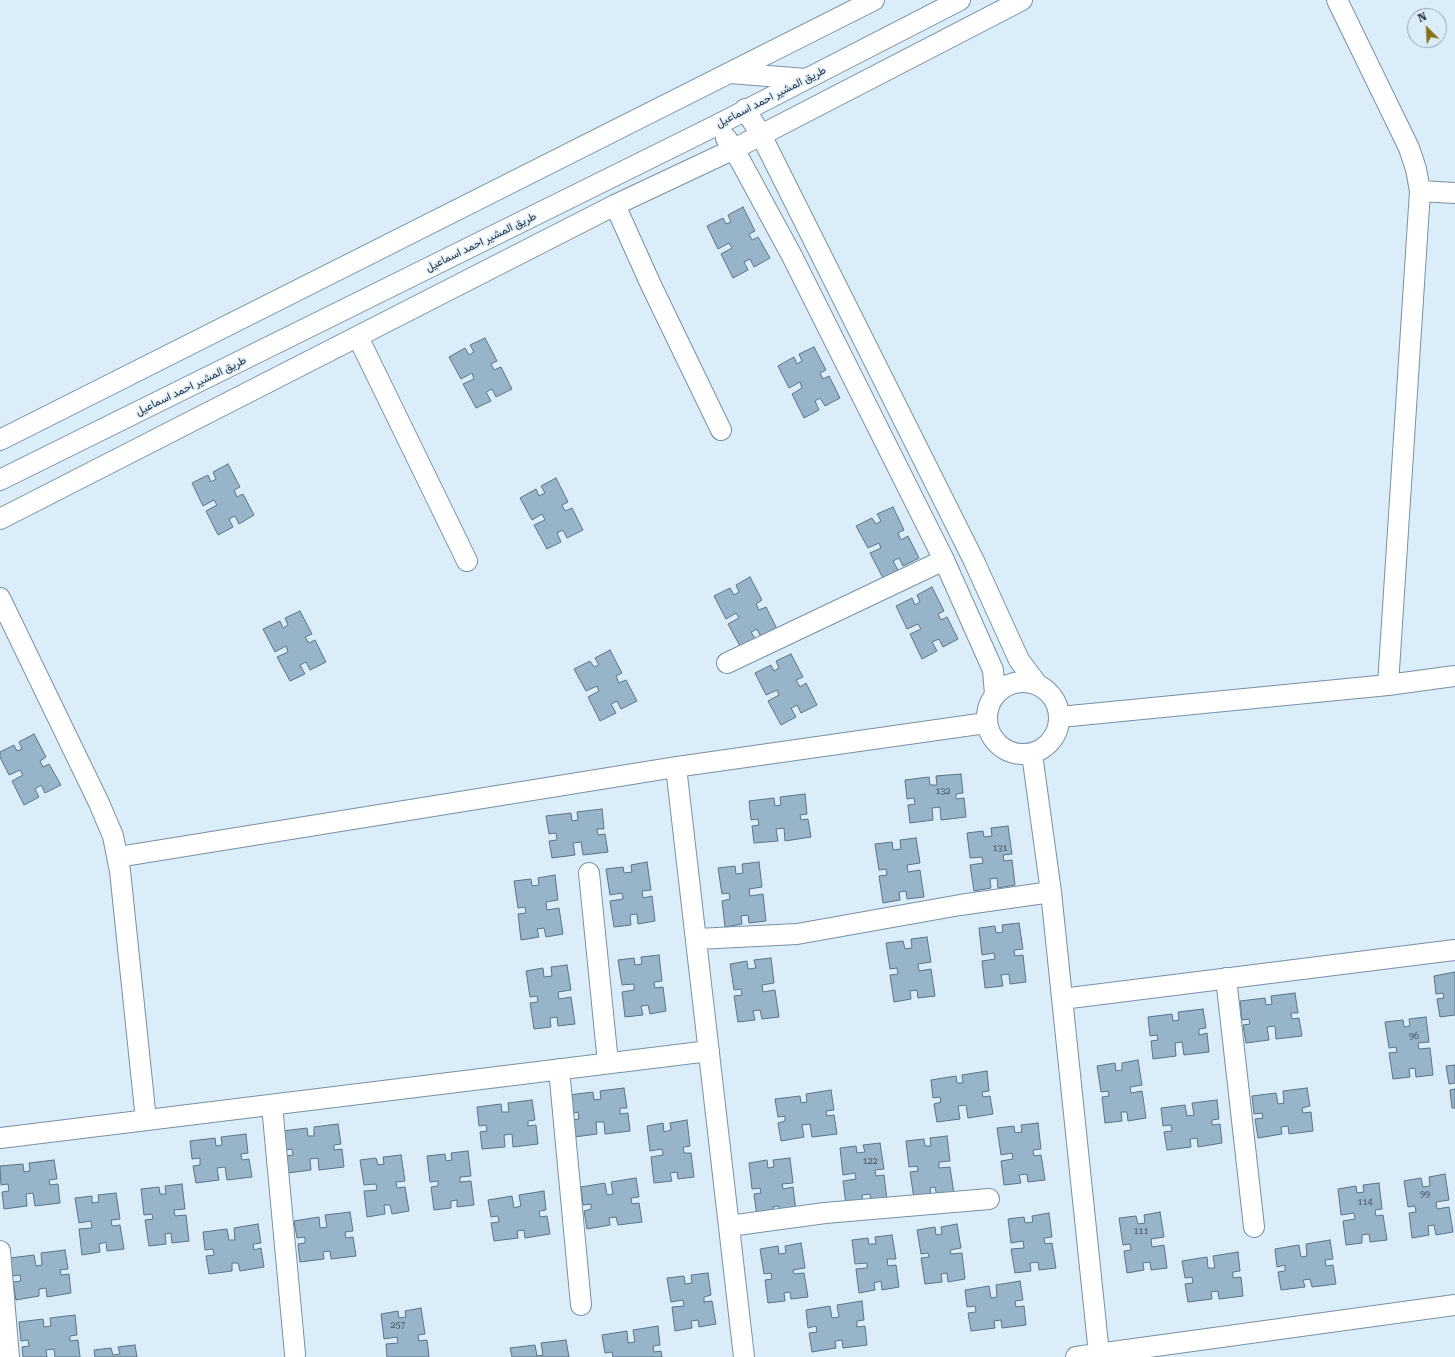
<!DOCTYPE html>
<meta charset="utf-8">
<style>
body{margin:0}
#map{position:relative;width:1455px;height:1357px;overflow:hidden;background:#dcedfa;font-family:"Roboto Serif",serif}
canvas{display:block}
.north{position:absolute;left:1407px;top:8px;width:40px;height:40px;box-sizing:border-box;background:#dcedfa;border:1px solid #94a3ae;border-radius:50%;rotate:336deg;font-size:11px;font-weight:700;line-height:16px;text-align:center;color:#28333c}
.north::after{content:'';display:block;margin:auto;width:14px;height:18px;background:#877112;clip-path:polygon(50% 0,100% 100%,50% 72%,0 100%)}
</style>
<div id="map">
<canvas width="1455" height="1357"></canvas>
<div class="north">N</div>
</div>
<script>
const context = document.querySelector('canvas').getContext('2d');
context.lineJoin = 'round';
function fill(path, color) { context.fillStyle = color; context.fill(path, 'evenodd'); }
const shape = rows => new Path2D(rows.map(r => 'M' + r).join(''));
function stroke(path, color, width, dash) { context.strokeStyle = color; context.lineWidth = width; context.lineCap = dash ? 'butt' : 'round'; context.setLineDash(dash || []); context.stroke(path); }
function drawText(font, color, halo, rows, align = 'center') {
  context.font = font + ' "Roboto Serif",Vazirmatn,serif'; context.lineWidth = 3; context.setLineDash([]); context.textBaseline = 'middle'; context.strokeStyle = halo; context.fillStyle = color; for (const [text, x, y, turn = 0] of rows) {
    context.save(); context.translate(x, y); context.rotate((+turn || 0) * Math.PI / 180); context.textAlign = isNaN(turn) ? turn : align; if (halo) context.strokeText(text, 0, 0); context.fillText(text, 0, 0); context.restore();
  }
}
const building = shape([
 [743,207,755,231,749,234,752,240,758,237,770,258,754,267,750,259,744,262,748,270,733,278,721,254,732,248,729,243,718,249,707,226,723,218,726,224,731,222,728,215,743,207],
 [485,338,497,361,491,364,494,370,501,367,512,389,496,397,492,389,486,392,491,401,476,408,463,384,474,379,472,373,461,379,449,357,465,348,469,355,474,352,470,345,485,338],
 [814,347,826,370,820,373,823,379,829,376,840,398,825,406,820,398,815,401,819,410,804,418,792,394,802,388,800,382,789,388,778,366,794,357,797,364,802,361,799,354,814,347],
 [228,464,240,487,234,490,237,497,243,494,254,515,239,524,235,516,229,519,233,527,218,535,206,511,217,505,214,500,203,506,192,483,208,475,211,482,216,479,213,472,228,464],
 [556,478,568,502,562,505,565,511,572,508,583,530,567,538,563,530,557,533,561,542,547,549,534,525,545,520,542,514,532,520,520,498,536,489,539,496,545,493,541,486,556,478],
 [893,507,904,530,898,533,901,540,908,536,919,558,903,566,899,558,893,561,898,570,883,578,870,553,881,548,879,543,868,548,856,526,872,518,876,524,881,521,877,514,893,507],
 [750,577,762,600,756,604,759,610,766,607,777,629,761,637,757,629,751,632,756,640,741,648,728,624,739,618,736,613,726,619,714,596,730,588,734,595,739,592,736,585,750,577],
 [932,587,944,611,938,614,941,620,947,617,958,639,943,647,939,639,932,642,937,651,922,659,910,634,921,629,918,624,907,629,896,606,912,598,915,605,920,602,917,595,932,587],
 [300,611,312,634,305,637,309,643,315,640,326,662,310,670,306,662,300,665,305,674,290,681,277,657,288,652,286,646,275,652,263,629,280,621,283,628,288,625,285,618,300,611],
 [610,650,622,673,616,676,619,683,626,680,637,701,621,709,617,701,611,704,616,713,600,721,588,697,599,691,597,686,586,691,574,669,590,661,594,667,599,665,595,658,610,650],
 [791,654,803,677,796,680,800,687,806,683,817,705,801,713,797,705,791,708,796,717,781,725,768,701,779,695,777,690,766,695,755,673,771,665,774,671,779,668,776,661,791,654],
 [34,734,46,757,40,761,43,767,49,764,61,785,45,793,41,785,35,789,39,797,24,805,12,781,23,775,20,770,9,775,0,757,0,752,14,745,17,751,22,749,19,742,34,734],
 [961,774,963,793,956,794,956,799,964,798,966,817,941,820,940,807,932,808,933,820,910,823,908,805,915,804,914,798,907,799,905,780,929,777,930,785,937,785,936,776,961,774],
 [805,794,807,814,800,815,801,820,808,819,811,837,785,841,784,828,776,829,778,841,754,843,752,826,759,825,758,819,751,820,749,801,774,798,775,806,781,805,780,797,805,794],
 [602,809,604,829,597,829,598,835,605,834,608,852,583,855,581,842,573,843,575,855,552,858,549,841,557,840,556,833,549,834,546,816,571,813,572,821,578,820,577,812,602,809],
 [1008,826,1012,854,1003,855,1004,861,1012,860,1015,885,998,888,997,878,990,879,991,888,974,891,970,865,983,863,982,857,970,858,967,833,983,831,984,837,992,836,991,828,1008,826],
 [916,838,920,863,907,865,908,872,920,870,924,897,907,899,906,891,899,892,900,900,883,903,879,876,887,875,886,869,879,870,875,844,892,842,893,850,901,849,900,840,916,838],
 [647,862,651,890,642,891,643,898,652,896,655,921,638,924,637,914,630,915,631,925,614,927,610,901,623,899,622,893,610,895,606,869,623,867,624,873,632,872,631,865,647,862],
 [759,862,762,887,749,889,750,896,763,894,766,921,749,923,748,915,741,916,742,924,725,927,722,901,730,899,729,893,722,894,718,868,735,866,736,874,743,873,742,864,759,862],
 [555,875,558,900,546,902,547,910,559,908,563,934,546,937,544,928,537,929,539,937,521,940,518,914,526,913,525,907,518,908,514,881,531,879,532,886,539,885,538,878,555,875],
 [1019,923,1023,949,1014,950,1015,956,1023,955,1026,982,1010,984,1009,974,1001,975,1003,986,985,988,982,961,995,959,994,953,982,955,979,928,995,926,996,933,1003,932,1002,925,1019,923],
 [927,937,931,962,918,964,919,971,931,969,935,996,918,998,917,990,910,991,911,999,894,1002,890,975,898,974,897,968,890,969,886,943,903,941,905,949,912,948,911,939,927,937],
 [659,955,662,981,654,982,655,988,663,987,666,1011,650,1014,648,1005,641,1006,643,1015,625,1017,622,992,634,990,634,984,622,985,618,960,634,958,635,965,642,964,641,957,659,955],
 [771,958,774,983,762,985,763,992,775,990,779,1017,762,1019,760,1010,753,1011,755,1020,738,1022,734,996,742,995,741,989,734,990,730,964,747,961,748,969,756,968,754,960,771,958],
 [567,965,571,990,558,992,559,999,571,997,575,1024,558,1026,557,1017,550,1018,551,1027,534,1029,530,1003,538,1002,537,996,530,997,526,971,543,968,544,977,552,976,551,967,567,965],
 [1455,972,1455,1015,1440,1017,1437,999,1444,998,1443,993,1436,994,1434,976,1455,972],
 [1295,993,1298,1013,1291,1013,1292,1019,1299,1018,1302,1036,1276,1039,1275,1026,1267,1027,1269,1040,1246,1043,1243,1025,1250,1024,1249,1019,1242,1020,1240,1001,1265,998,1266,1005,1272,1004,1271,996,1295,993],
 [1203,1009,1206,1028,1199,1029,1199,1035,1207,1033,1209,1052,1184,1055,1182,1042,1175,1043,1176,1056,1153,1059,1151,1041,1158,1040,1157,1035,1150,1036,1148,1017,1172,1014,1173,1021,1179,1020,1178,1012,1203,1009],
 [1426,1017,1429,1042,1418,1043,1419,1049,1430,1048,1433,1075,1416,1077,1415,1068,1409,1069,1410,1077,1393,1079,1389,1053,1397,1052,1396,1047,1389,1048,1385,1022,1403,1020,1404,1027,1410,1026,1409,1019,1426,1017],
 [1138,1060,1142,1085,1130,1087,1131,1093,1142,1091,1146,1118,1128,1121,1127,1112,1121,1112,1122,1121,1105,1123,1102,1097,1109,1096,1108,1091,1101,1092,1097,1066,1115,1063,1116,1071,1122,1070,1122,1063,1138,1060],
 [1455,1065,1455,1083,1449,1084,1446,1066,1455,1065],
 [987,1071,989,1091,982,1092,983,1097,990,1096,993,1114,968,1118,966,1105,958,1106,960,1119,937,1122,934,1104,941,1102,940,1097,933,1098,931,1080,956,1076,957,1083,963,1083,962,1075,987,1071],
 [624,1088,627,1108,620,1108,620,1114,628,1113,630,1131,605,1134,604,1122,596,1122,597,1134,574,1137,572,1120,579,1119,578,1112,571,1114,569,1095,593,1092,594,1100,601,1099,600,1091,624,1088],
 [1307,1088,1310,1106,1302,1108,1303,1113,1311,1112,1313,1131,1289,1134,1288,1126,1281,1127,1282,1134,1258,1138,1255,1119,1263,1118,1262,1113,1254,1114,1252,1096,1276,1093,1278,1104,1284,1103,1283,1091,1307,1088],
 [1455,1089,1455,1108,1452,1108,1450,1090,1455,1089],
 [831,1090,834,1110,826,1111,827,1116,834,1115,837,1134,812,1137,810,1124,802,1125,804,1137,781,1141,778,1123,785,1121,785,1116,778,1117,775,1099,800,1096,801,1103,807,1102,806,1094,831,1090],
 [532,1100,535,1120,528,1121,528,1126,536,1125,538,1144,513,1147,512,1134,504,1135,505,1147,482,1149,480,1132,487,1131,486,1125,479,1126,477,1107,501,1104,502,1112,509,1112,508,1103,532,1100],
 [1217,1100,1219,1119,1212,1120,1212,1125,1220,1124,1222,1143,1198,1147,1197,1138,1190,1139,1191,1147,1167,1150,1164,1132,1172,1131,1171,1125,1163,1126,1161,1108,1185,1105,1187,1116,1194,1115,1192,1103,1217,1100],
 [687,1120,690,1146,683,1147,684,1153,691,1153,694,1177,678,1179,677,1172,670,1173,672,1181,654,1183,651,1157,663,1155,662,1149,650,1151,647,1126,663,1123,664,1132,671,1130,670,1123,687,1120],
 [1038,1123,1041,1149,1033,1150,1034,1156,1041,1155,1045,1180,1028,1182,1027,1174,1019,1175,1021,1183,1004,1185,1001,1161,1013,1159,1012,1153,1001,1155,997,1128,1014,1126,1015,1133,1022,1132,1021,1125,1038,1123],
 [338,1124,341,1144,334,1145,334,1150,342,1149,344,1167,319,1170,318,1158,310,1159,311,1170,288,1173,286,1156,293,1155,292,1149,285,1150,283,1131,307,1128,308,1136,314,1136,314,1127,338,1124],
 [246,1134,248,1153,241,1154,242,1160,249,1159,252,1177,227,1180,225,1167,217,1168,219,1180,196,1183,193,1166,200,1165,200,1158,192,1159,190,1141,215,1138,216,1146,222,1145,221,1137,246,1134],
 [947,1136,950,1161,939,1162,939,1168,950,1167,954,1194,937,1196,935,1187,930,1188,931,1196,914,1199,910,1172,918,1171,917,1166,909,1167,906,1141,924,1139,925,1146,931,1146,930,1138,947,1136],
 [880,1143,884,1169,875,1170,876,1176,884,1175,887,1200,871,1202,870,1194,862,1195,863,1203,846,1205,843,1181,856,1179,855,1173,843,1175,840,1148,856,1146,857,1153,865,1152,863,1145,880,1143],
 [468,1151,471,1176,460,1177,460,1182,471,1181,474,1205,457,1207,457,1200,451,1201,451,1208,434,1210,431,1187,438,1186,438,1181,430,1182,427,1156,445,1154,446,1161,452,1160,451,1153,468,1151],
 [401,1155,405,1181,396,1182,397,1188,405,1187,409,1211,392,1214,390,1205,384,1205,385,1214,367,1217,364,1191,377,1190,376,1184,364,1185,360,1160,376,1158,378,1165,384,1164,383,1157,401,1155],
 [790,1158,793,1183,782,1184,783,1189,793,1187,796,1211,780,1214,779,1206,773,1207,774,1215,757,1217,754,1194,761,1193,760,1188,752,1189,749,1163,767,1160,768,1168,774,1167,773,1160,790,1158],
 [54,1160,57,1179,49,1180,50,1185,58,1184,60,1203,35,1206,33,1193,26,1194,27,1206,4,1209,2,1192,9,1191,8,1184,1,1185,0,1166,23,1164,24,1172,30,1171,29,1163,54,1160],
 [1445,1174,1449,1200,1436,1202,1437,1209,1449,1207,1453,1232,1436,1235,1434,1225,1428,1226,1429,1235,1412,1238,1409,1213,1416,1212,1415,1206,1408,1207,1404,1181,1421,1178,1423,1187,1430,1186,1429,1177,1445,1174],
 [636,1178,639,1197,631,1198,632,1204,639,1203,642,1222,618,1225,616,1217,609,1218,610,1225,587,1229,584,1211,591,1209,591,1204,583,1205,581,1187,605,1183,607,1195,613,1194,611,1182,636,1178],
 [1379,1183,1382,1209,1375,1210,1376,1216,1383,1215,1387,1240,1370,1242,1369,1234,1362,1235,1362,1243,1346,1245,1343,1221,1355,1219,1354,1213,1341,1215,1338,1189,1356,1186,1357,1193,1364,1192,1363,1185,1379,1183],
 [182,1184,185,1209,174,1210,175,1216,186,1215,189,1241,172,1243,171,1233,165,1234,166,1244,149,1246,145,1220,153,1219,152,1214,144,1215,141,1189,159,1187,160,1194,166,1194,165,1186,182,1184],
 [544,1191,546,1210,539,1211,540,1217,547,1216,550,1234,525,1238,524,1230,517,1231,518,1238,494,1241,491,1223,499,1222,498,1216,491,1217,488,1200,512,1196,514,1208,521,1206,519,1195,544,1191],
 [116,1193,120,1219,111,1220,112,1226,120,1225,124,1249,107,1251,106,1242,99,1244,100,1252,82,1255,79,1229,92,1228,91,1221,79,1223,75,1198,92,1196,92,1203,99,1202,98,1195,116,1193],
 [350,1212,353,1231,345,1232,346,1238,353,1237,356,1256,331,1259,330,1251,323,1252,324,1259,300,1262,298,1244,305,1243,305,1237,297,1238,294,1221,319,1217,320,1228,327,1227,325,1215,350,1212],
 [1160,1212,1164,1237,1151,1239,1152,1247,1164,1245,1167,1268,1151,1270,1150,1262,1143,1263,1144,1270,1127,1273,1124,1251,1131,1250,1130,1244,1123,1245,1119,1218,1136,1216,1138,1224,1145,1223,1144,1215,1160,1212],
 [1049,1213,1052,1237,1044,1238,1045,1244,1052,1243,1056,1268,1039,1270,1038,1262,1030,1263,1031,1271,1015,1273,1011,1249,1024,1248,1023,1241,1011,1243,1008,1219,1024,1217,1025,1223,1033,1222,1032,1216,1049,1213],
 [258,1224,261,1243,253,1244,254,1250,261,1248,264,1267,240,1271,238,1263,232,1263,232,1271,209,1274,206,1256,214,1255,213,1249,205,1250,203,1232,227,1229,229,1240,235,1240,234,1228,258,1224],
 [957,1224,961,1248,950,1250,951,1254,962,1253,965,1279,948,1282,947,1273,941,1274,942,1282,925,1284,921,1258,929,1257,928,1253,921,1254,917,1230,935,1227,936,1235,942,1234,941,1227,957,1224],
 [892,1235,896,1259,887,1259,888,1266,896,1265,899,1287,882,1290,881,1281,874,1283,875,1290,859,1293,856,1269,867,1268,867,1263,855,1264,852,1240,868,1238,869,1244,876,1244,875,1237,892,1235],
 [1330,1240,1333,1259,1325,1260,1326,1266,1333,1265,1336,1284,1312,1287,1310,1279,1303,1280,1305,1287,1281,1290,1278,1272,1285,1271,1285,1265,1277,1267,1275,1249,1299,1245,1301,1257,1307,1256,1306,1244,1330,1240],
 [801,1243,805,1268,793,1270,794,1274,804,1273,808,1297,791,1299,790,1292,784,1293,785,1301,768,1303,765,1280,772,1279,771,1273,764,1274,760,1249,778,1246,779,1254,786,1253,785,1246,801,1243],
 [65,1250,68,1269,60,1270,61,1275,69,1274,71,1293,47,1297,46,1288,39,1289,39,1296,16,1300,13,1282,21,1281,20,1275,12,1276,10,1258,34,1255,36,1266,42,1265,41,1253,65,1250],
 [1238,1252,1240,1271,1233,1272,1233,1278,1241,1277,1243,1296,1219,1299,1218,1291,1211,1292,1212,1299,1188,1302,1185,1284,1193,1283,1192,1277,1185,1278,1182,1261,1207,1257,1208,1268,1215,1268,1213,1256,1238,1252],
 [708,1273,711,1295,704,1297,704,1302,712,1301,716,1324,699,1327,698,1320,691,1321,692,1328,675,1331,672,1307,684,1306,683,1300,671,1302,667,1278,684,1276,685,1284,692,1283,691,1275,708,1273],
 [1020,1281,1023,1300,1015,1301,1016,1307,1024,1306,1026,1325,1002,1328,1001,1320,994,1321,995,1328,971,1331,968,1313,976,1312,975,1306,967,1307,965,1290,989,1286,991,1298,997,1297,996,1285,1020,1281],
 [862,1301,864,1320,857,1321,857,1327,865,1326,867,1345,843,1348,842,1340,835,1341,836,1348,812,1352,809,1333,817,1332,816,1326,808,1328,806,1310,830,1306,832,1318,839,1317,837,1305,862,1301],
 [421,1308,425,1334,418,1335,419,1341,427,1340,429,1357,387,1357,386,1344,398,1343,397,1337,384,1339,381,1314,398,1311,399,1318,406,1317,405,1311,421,1308],
 [75,1315,77,1335,70,1336,70,1341,78,1340,80,1357,55,1357,54,1349,46,1350,47,1357,23,1357,22,1347,29,1346,28,1340,21,1341,19,1322,43,1319,44,1327,51,1326,50,1318,75,1315],
 [658,1326,660,1345,653,1346,654,1352,661,1351,662,1357,613,1357,612,1352,605,1353,602,1335,627,1331,628,1343,635,1342,633,1330,658,1326],
 [566,1340,569,1357,512,1357,510,1348,535,1345,537,1356,543,1355,541,1343,566,1340],
 [135,1345,137,1357,95,1357,94,1350,111,1348,113,1355,120,1354,118,1347,135,1345]
]);
fill(building, '#98b4c9');
stroke(building, '#597487', 1);
const minor = shape([
 [1337,0,1409,148,1416,169,1420,191,1388,685],
 [730,73,806,79],
 [745,109,761,135,974,561,1019,660,1037,684],
 [726,138,734,149,792,256,944,560,993,670,995,694],
 [1420,191,1455,193],
 [615,205,651,285,721,430],
 [358,337,467,561],
 [0,440,874,0],
 [0,480,717,125,960,0],
 [0,519,615,205,734,149,1022,0],
 [0,598,99,803,113,836,120,871,146,1120],
 [727,663,944,560],
 '987 718a36 36 0 1 1 72 0a36 36 0 1 1-72 0Z',
 [1060,717,1388,685,1455,676],
 [1032,754,1051,892,1099,1354],
 [676,767,744,1357],
 [118,857,676,767,986,723],
 [589,873,608,1063],
 [697,939,797,934,960,905,1051,892],
 [1226,978,1254,1227],
 [1062,999,1455,950],
 [559,1069,581,1305],
 [272,1105,295,1354],
 [0,1138,709,1051],
 [729,1226,825,1213,989,1199],
 [0,1251,9,1357],
 [1076,1357,1455,1305]
]);
stroke(minor, '#7691a6', 22);
stroke(minor, '#fff', 20);
drawText('9px', '#44535f', null, [
 ["132",943,791],
 ["131",1000,848],
 ["96",1414,1036],
 ["122",870,1161],
 ["99",1425,1194],
 ["114",1365,1202],
 ["111",1141,1231],
 ["257",398,1325]
]);
drawText('11px', '#28333c', '#dcedfa', [
 ["طريق المشير احمد اسماعيل",771,97,-27],
 ["طريق المشير احمد اسماعيل",481,242,-26],
 ["طريق المشير احمد اسماعيل",191,386,-26]
]);
</script>
